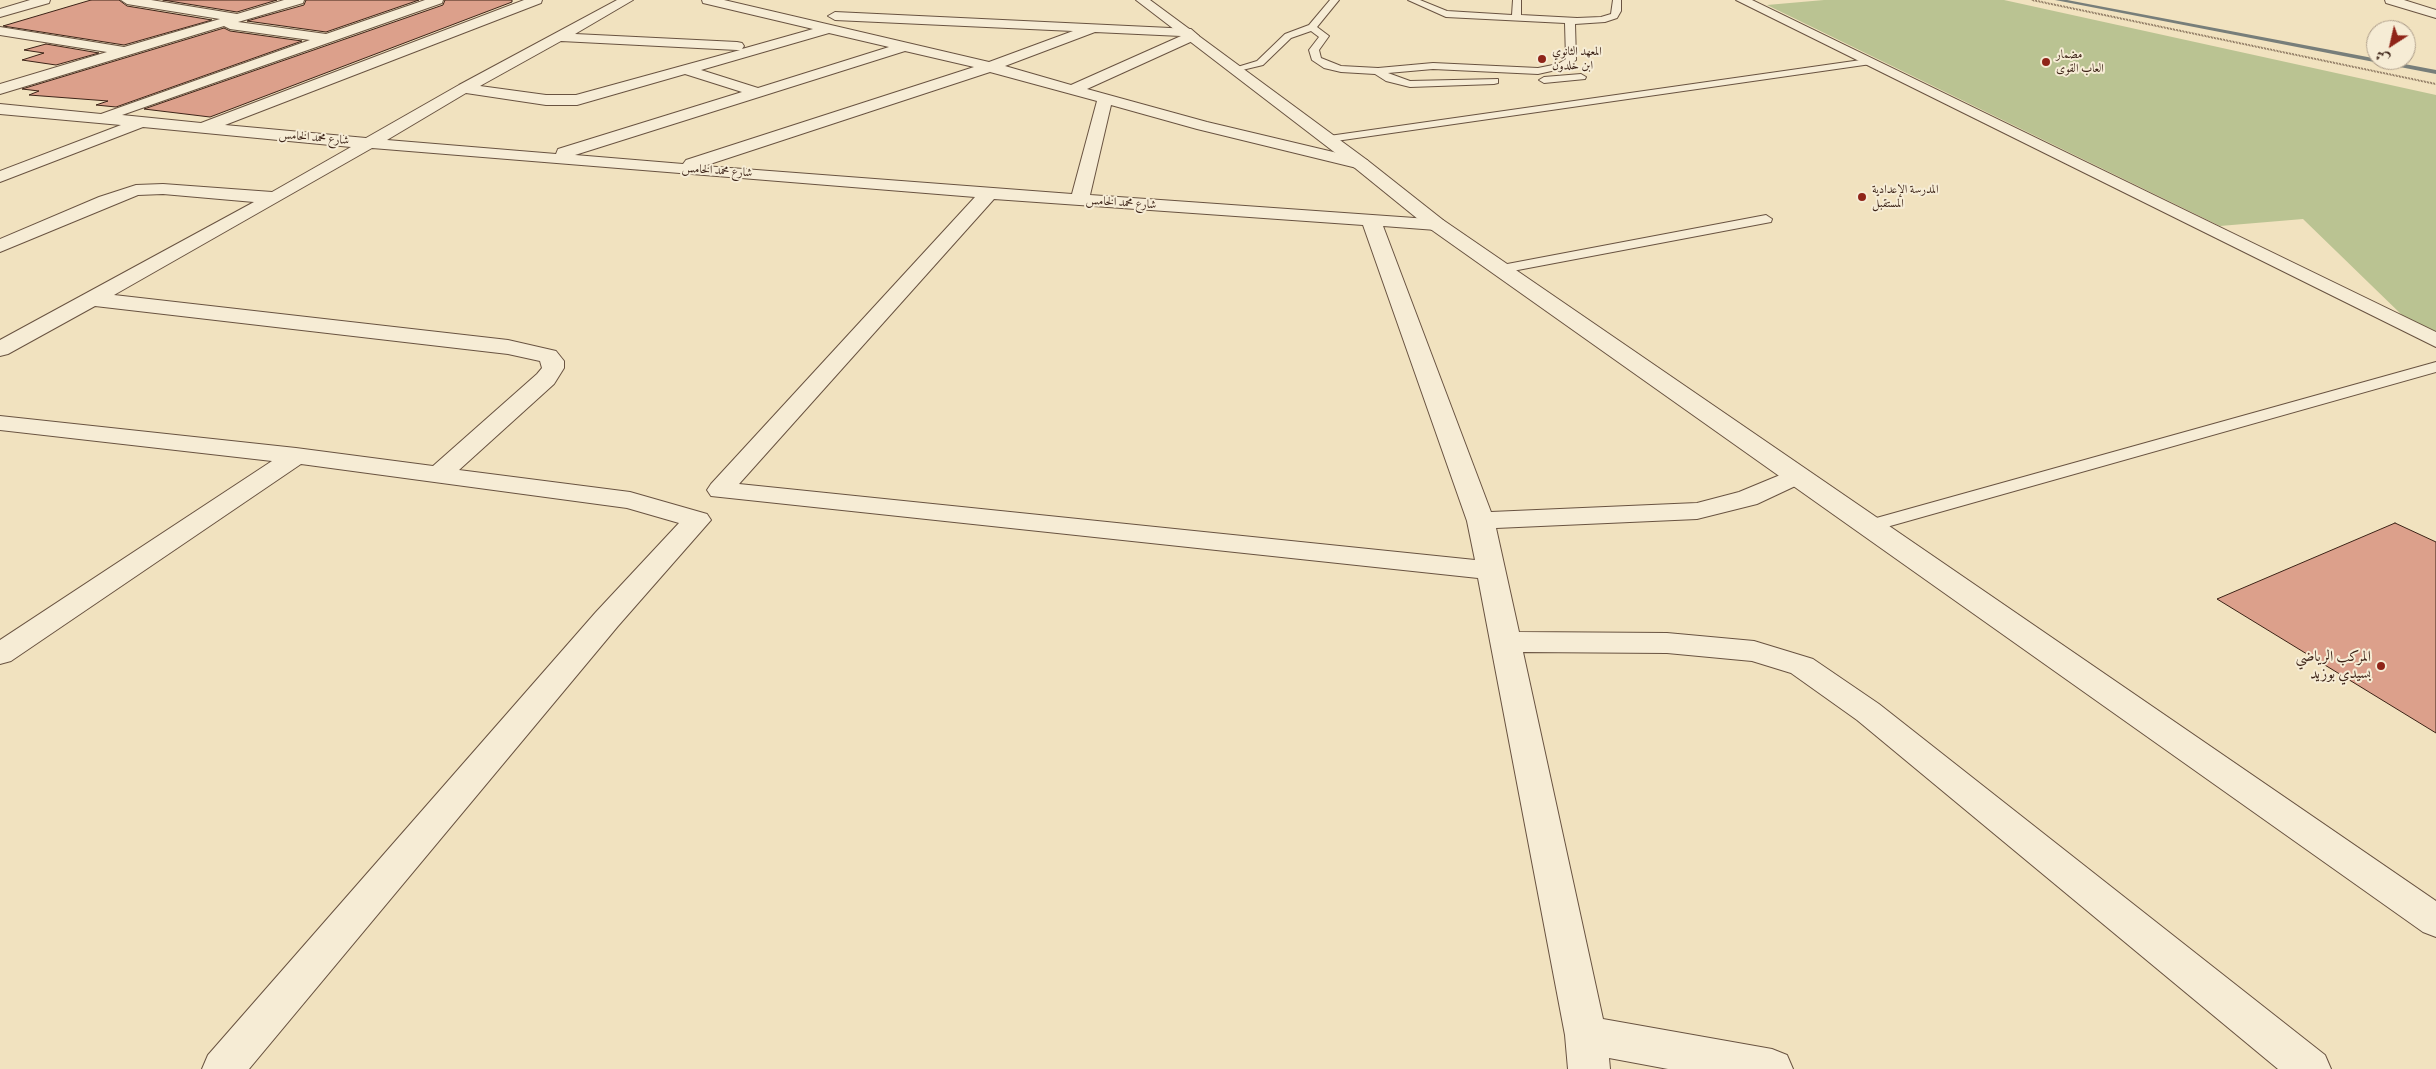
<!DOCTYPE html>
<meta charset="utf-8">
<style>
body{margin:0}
#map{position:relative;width:2436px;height:1069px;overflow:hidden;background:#f1e2bf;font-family:Alegreya,Amiri,serif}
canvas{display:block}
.north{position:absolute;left:2366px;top:20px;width:50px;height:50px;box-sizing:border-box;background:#f6ecd5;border:1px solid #ac9c89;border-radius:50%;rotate:215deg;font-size:14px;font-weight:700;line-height:20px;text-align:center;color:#3c2317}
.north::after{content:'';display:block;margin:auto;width:18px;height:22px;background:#8f2418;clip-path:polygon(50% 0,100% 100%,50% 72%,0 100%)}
</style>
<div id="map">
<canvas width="2436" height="1069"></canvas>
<div class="north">ش</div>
</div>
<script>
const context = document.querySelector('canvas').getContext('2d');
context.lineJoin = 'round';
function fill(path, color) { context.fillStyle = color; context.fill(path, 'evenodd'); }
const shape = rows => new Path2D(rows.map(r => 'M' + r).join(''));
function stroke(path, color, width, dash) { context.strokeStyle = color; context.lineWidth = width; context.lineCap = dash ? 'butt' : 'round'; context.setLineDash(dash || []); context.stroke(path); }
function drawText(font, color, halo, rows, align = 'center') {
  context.font = font + ' Alegreya,Amiri,serif'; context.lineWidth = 4; context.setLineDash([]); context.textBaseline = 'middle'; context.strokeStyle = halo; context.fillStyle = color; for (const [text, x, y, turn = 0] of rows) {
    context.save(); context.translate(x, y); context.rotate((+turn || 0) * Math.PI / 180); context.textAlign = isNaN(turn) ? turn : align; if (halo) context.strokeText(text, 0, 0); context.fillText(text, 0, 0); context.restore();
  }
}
fill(shape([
 [1824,0,2004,0,2436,95,2436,332,2404,317,2303,219,2220,226,1767,5]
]), '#bac392');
fill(shape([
 [2055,0,2067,0,2436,70,2436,74,2055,0]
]), '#777e7a');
const building = shape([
 [91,0,119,0,127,6,212,20,124,45,3,26,91,0],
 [163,0,277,0,237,12,163,0],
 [306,0,419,0,326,32,247,21,304,5,306,0],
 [445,0,512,0,512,2,210,117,144,109,443,5,445,0],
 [224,28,230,31,302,41,116,107,96,105,108,101,29,95,39,91,22,89,224,28],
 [46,44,99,53,56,65,22,60,44,53,24,50,46,44],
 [2395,523,2436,542,2436,733,2217,599,2395,523]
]);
fill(building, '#dca08b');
stroke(building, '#3c2317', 1);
const service = shape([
 [1330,0,1339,0,1317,27,1329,36,1319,50,1321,58,1341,66,1378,68,1433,63,1538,68,1558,64,1566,59,1565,23,1446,17,1408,0,1420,0,1447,11,1512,15,1513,0,1521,0,1521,15,1577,18,1601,17,1611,14,1613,0,1621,0,1621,11,1617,18,1605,22,1575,24,1576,60,1565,68,1538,74,1433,69,1388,73,1410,81,1498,79,1498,83,1494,84,1410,87,1386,81,1375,74,1341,72,1324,68,1312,60,1309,50,1319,37,1311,31,1291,38,1263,65,1234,72,1234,68,1257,61,1285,34,1309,25,1330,0],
 [1868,59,1871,60,1871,64,1329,142,1323,139,1329,136,1868,59],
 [1581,74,1586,77,1585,79,1544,83,1539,80,1544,77,1581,74],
 [1766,215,1772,219,1771,222,1502,273,1495,269,1502,265,1766,215],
 [2436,362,2436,372,1876,530,1869,532,1862,530,1860,526,1862,522,2436,362]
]);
const minor = shape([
 [30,0,50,0,49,3,0,17,0,9,30,0],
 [121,0,151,0,237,14,284,0,304,0,303,3,238,22,326,34,425,0,443,0,442,3,122,115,201,123,524,0,542,0,541,3,225,125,366,138,459,85,617,0,633,0,575,34,737,42,742,43,744,46,742,49,813,29,703,3,702,0,724,0,989,62,1073,31,835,20,828,16,835,12,1191,29,1199,36,1197,39,1087,89,1207,122,1367,160,1370,164,1367,168,1361,169,1197,129,1111,105,1090,195,1443,220,1445,224,1443,228,1436,230,1383,226,1491,512,1697,503,1739,492,1797,468,1806,471,1810,476,1806,481,1757,504,1697,519,1496,528,1519,632,1667,633,1754,641,1813,659,1879,704,2325,1055,2331,1069,2278,1069,1857,720,1791,673,1752,661,1667,653,1523,652,1603,1019,1772,1049,1787,1055,1793,1069,1668,1069,1609,1058,1610,1069,1568,1069,1565,1035,1478,578,711,496,707,490,711,484,975,197,372,148,114,295,508,340,556,351,564,361,564,368,554,384,459,470,630,492,707,514,711,520,618,626,249,1069,202,1069,208,1055,596,612,679,523,627,508,301,464,11,661,0,664,0,640,272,461,0,430,0,416,296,448,433,466,537,374,542,368,540,361,508,354,95,306,8,354,0,356,0,340,254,202,163,194,138,195,0,252,0,239,99,197,136,185,163,184,272,192,351,147,143,127,0,182,0,171,121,125,0,114,0,104,101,114,310,40,230,29,224,26,0,94,0,84,107,52,0,35,0,27,124,47,220,19,127,4,121,0],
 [1095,32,1181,36,1071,85,1005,66,1095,32],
 [829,33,889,47,758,88,701,70,829,33],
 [561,41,737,50,740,50,576,95,546,95,480,86,561,41],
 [905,51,974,67,686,160,683,164,575,155,905,51],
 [990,72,1097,101,1072,194,704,166,990,72],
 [685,74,742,92,558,149,556,154,387,140,466,93,546,105,577,105,685,74],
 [994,199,1363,225,1467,521,1475,560,739,484,994,199],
 [1736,0,1752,0,2436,332,2436,347,1736,0],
 [2385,0,2404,0,2436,10,2436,18,2386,3,2385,0]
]);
const tertiary = shape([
 [1136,0,1150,0,1367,160,1443,220,2436,901,2436,937,2423,932,1429,228,1355,168,1136,0]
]);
stroke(service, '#695341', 2);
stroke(minor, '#695341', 2);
stroke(tertiary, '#695341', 2);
stroke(shape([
 [2032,0,2436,84]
]), '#3c2317', 2, [0.5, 1]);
fill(service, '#f6ecd5');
fill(minor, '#f6ecd5');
fill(tertiary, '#f6ecd5');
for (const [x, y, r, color] of [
 [1542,59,5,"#8f2418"],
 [2046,62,5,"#8f2418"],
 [1862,197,5,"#8f2418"],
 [2381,666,5,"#8f2418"]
]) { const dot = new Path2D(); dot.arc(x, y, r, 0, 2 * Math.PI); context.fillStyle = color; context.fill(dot); stroke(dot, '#f6ecd5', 2); }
drawText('12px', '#3c2317', '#f6ecd5', [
 ["المعهد الثانوي",1552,52],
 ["ابن خلدون",1552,66],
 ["مضمار",2056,55],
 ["العاب القوى",2056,69],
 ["المدرسة الإعدادية",1872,190],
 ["المستقبل",1872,204]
], 'left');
drawText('12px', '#3c2317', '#f6ecd5', [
 ["شارع محمد الخامس",314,138,5],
 ["شارع محمد الخامس",717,171,4],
 ["شارع محمد الخامس",1121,203,4]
]);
drawText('15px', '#3c2317', '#f6ecd5', [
 ["المركب الرياضي",2371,657],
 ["بسيدي بوزيد",2371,674]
], 'right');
</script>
